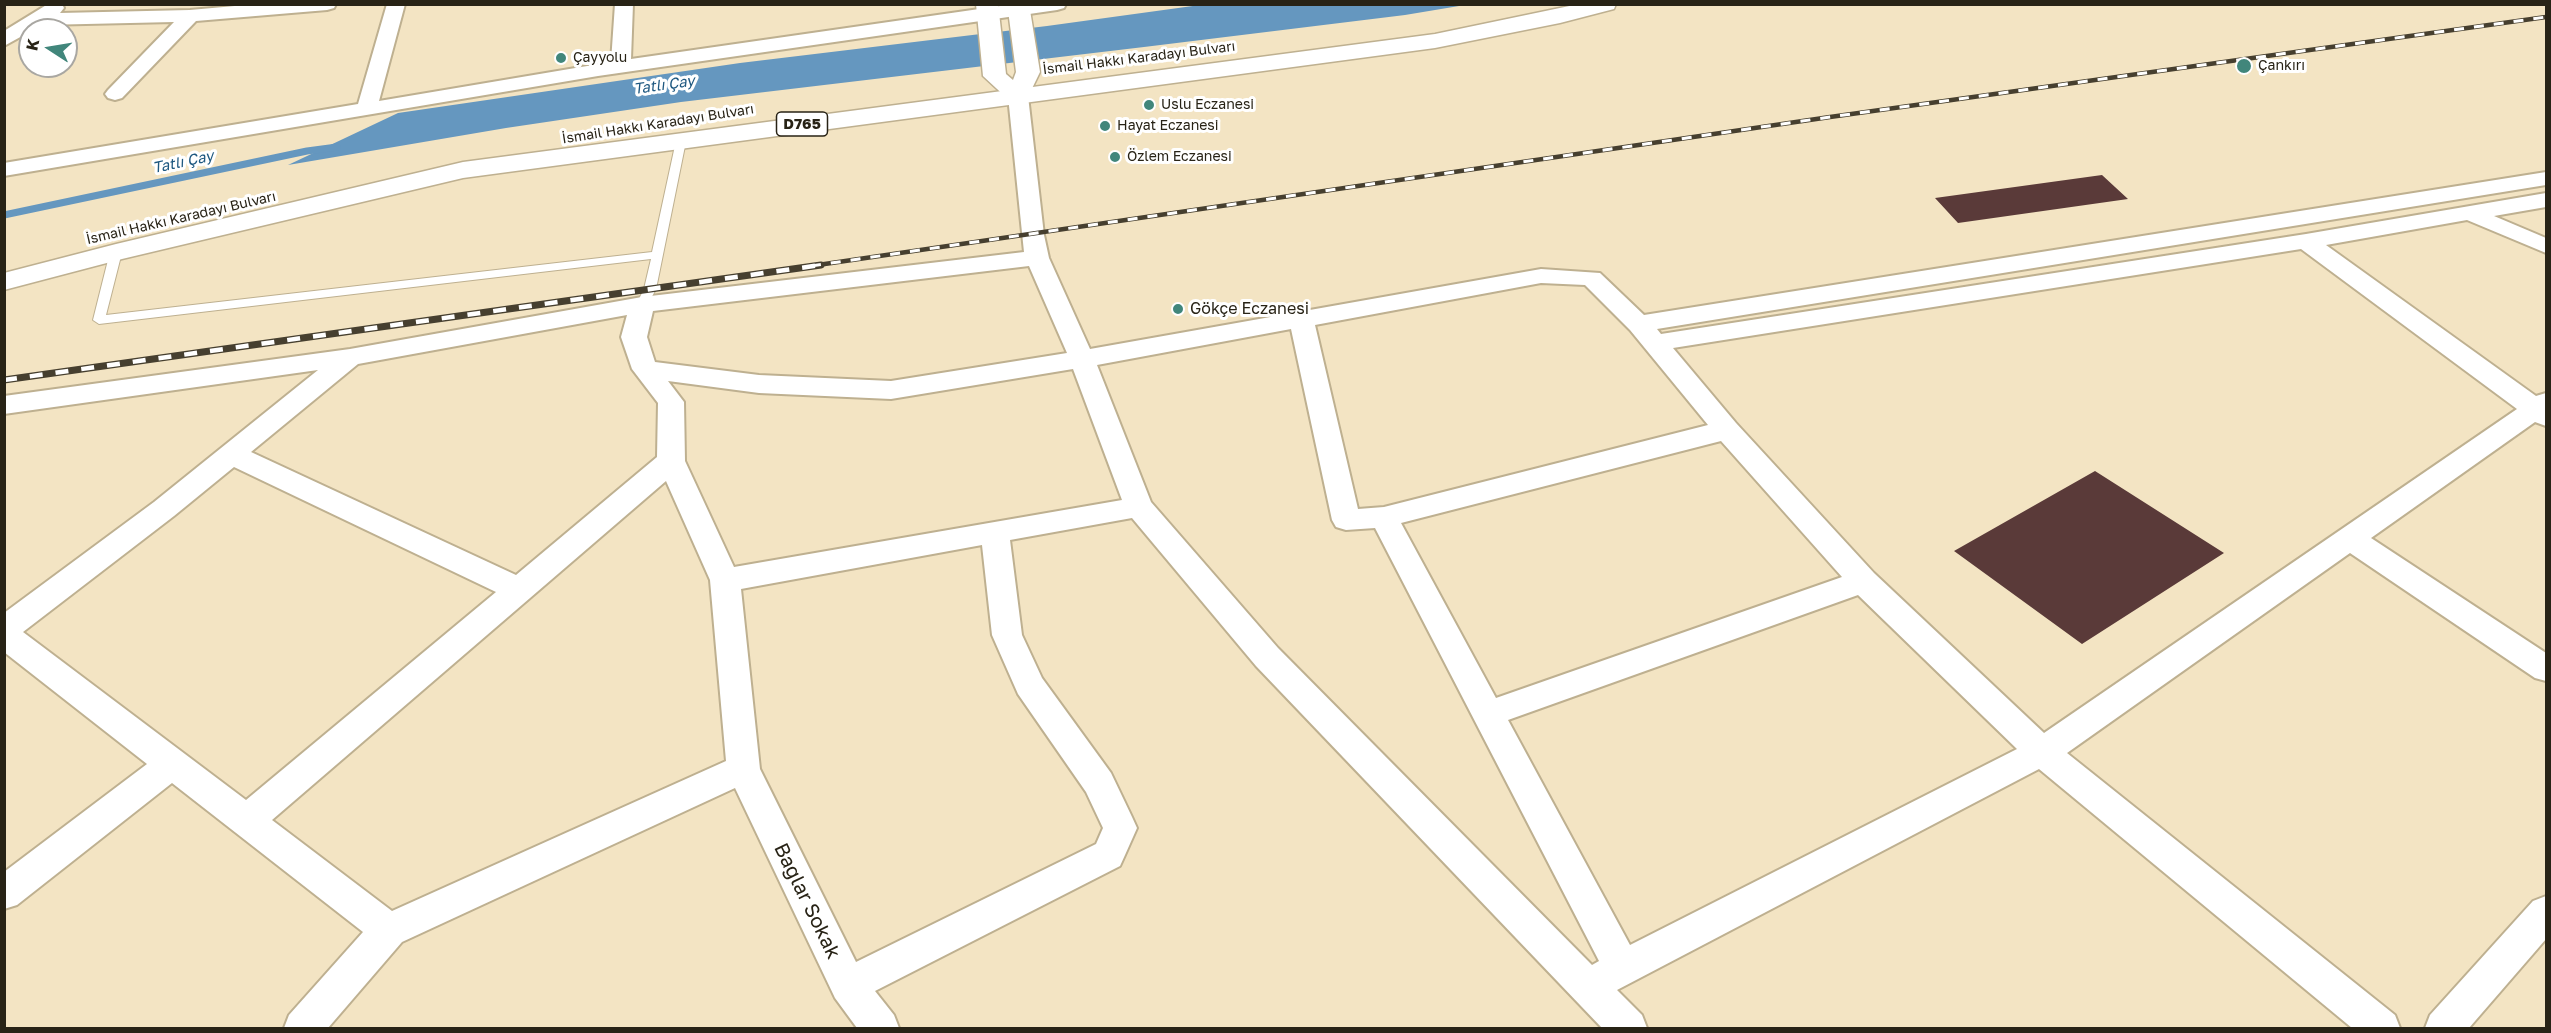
<!DOCTYPE html>
<meta charset="utf-8">
<style>
body{margin:0}
#map{position:relative;width:2551px;height:1033px;overflow:hidden;background:#f3e4c3;font-family:"Golos Text",sans-serif}
canvas{display:block}
.frame{position:absolute;inset:0;border:6px solid #282316;pointer-events:none}
.north{position:absolute;left:18px;top:18px;width:60px;height:60px;box-sizing:border-box;background:#fff;border:2px solid #a9a7a2;border-radius:50%;rotate:282deg;font-size:16px;font-weight:700;line-height:24px;text-align:center;color:#282316}
.north::after{content:'';display:block;margin:auto;width:21px;height:27px;background:#41867b;clip-path:polygon(50% 0,100% 100%,50% 72%,0 100%)}
</style>
<div id="map">
<canvas width="2551" height="1033"></canvas>
<div class="frame"></div>
<div class="north">K</div>
</div>
<script>
const context = document.querySelector('canvas').getContext('2d');
context.lineJoin = 'round';
function fill(path, color) { context.fillStyle = color; context.fill(path, 'evenodd'); }
const shape = rows => new Path2D(rows.map(r => 'M' + r).join(''));
function stroke(path, color, width, dash) { context.strokeStyle = color; context.lineWidth = width; context.lineCap = dash ? 'butt' : 'round'; context.setLineDash(dash || []); context.stroke(path); }
function drawText(font, color, halo, rows, align = 'center') {
  context.font = font + ' "Golos Text",sans-serif'; context.lineWidth = 6; context.setLineDash([]); context.textBaseline = 'middle'; context.strokeStyle = halo; context.fillStyle = color; for (const [text, x, y, turn = 0] of rows) {
    context.save(); context.translate(x, y); context.rotate((+turn || 0) * Math.PI / 180); context.textAlign = isNaN(turn) ? turn : align; if (halo) context.strokeText(text, 0, 0); context.fillText(text, 0, 0); context.restore();
  }
}
fill(shape([
 [1200,5,1465,5,1405,15,1144,47,681,102,506,128,288,165,398,113,740,63,1047,26]
]), '#6597bf');
stroke(shape([
 [4,215,307,151,337,147]
]), '#6597bf', 7);
fill(shape([
 [2102,175,2128,199,1958,223,1935,198],
 [2095,471,2224,553,2082,644,1954,551]
]), '#5a3a39');
const service = shape([
 [681,138,686,141,656,289,646,308,642,309,636,305,644,289,651,259,99,324,93,320,110,252,116,249,122,252,106,315,652,252,676,141,681,138]
]);
const minor = shape([
 [48,4,62,4,64,8,60,13,190,10,257,4,336,4,334,8,327,10,196,21,122,98,115,100,108,98,105,94,108,90,174,22,42,25,4,46,4,31,48,4],
 [387,4,405,4,379,101,611,62,615,4,633,4,631,59,1014,4,1066,4,1064,8,1057,10,598,76,4,176,4,163,358,104,387,4],
 [1018,90,1025,92,1028,96,1044,235,1049,258,1090,349,1541,269,1600,273,1644,315,2546,172,2546,185,1657,329,1661,334,2306,234,2546,193,2546,207,2494,216,2546,238,2546,253,2467,220,2326,245,2536,396,2546,393,2546,426,2535,422,2371,538,2546,653,2546,681,2535,678,2350,553,2067,753,2395,1015,2400,1028,2352,1028,2039,769,1617,990,1642,1015,1647,1028,1602,1028,1256,666,1132,518,1010,540,1022,635,1042,678,1111,773,1132,817,1137,828,1125,855,1120,866,875,991,894,1015,899,1028,857,1028,835,998,735,788,402,942,328,1028,284,1028,289,1015,363,932,172,783,17,905,4,909,4,872,147,764,4,652,4,613,154,502,318,370,4,414,4,396,350,349,642,297,1024,252,1008,96,1011,92,1018,90],
 [2301,249,2517,409,2044,733,1874,573,1736,423,1673,348,2301,249],
 [1029,266,1067,353,891,381,759,375,655,362,647,337,653,311,1029,266],
 [1541,283,1585,285,1630,330,1708,425,1384,507,1358,509,1315,325,1541,283],
 [627,315,621,337,632,369,658,403,657,457,516,575,251,452,358,364,627,315],
 [1291,329,1332,520,1336,527,1346,530,1375,528,1599,961,1592,965,1278,648,1151,502,1097,365,1291,329],
 [1073,369,1122,500,734,567,685,461,684,402,668,381,759,393,891,399,1073,369],
 [1721,441,1842,577,1496,698,1401,523,1721,441],
 [234,467,496,592,246,800,23,632,174,516,234,467],
 [666,481,710,580,726,761,392,911,272,820,666,481],
 [982,545,992,635,1018,694,1086,792,1103,828,1096,844,856,962,760,769,741,589,982,545],
 [1858,595,2017,749,1630,945,1508,720,1858,595],
 [2546,896,2546,939,2469,1028,2425,1028,2430,1015,2533,901,2546,896]
]);
const secondary = shape([
 [976,4,998,4,1006,74,1013,80,1016,72,1008,10,1010,4,1032,4,1030,10,1040,72,1026,101,1018,103,1010,101,983,76,976,4]
]);
const trunk = shape([
 [1579,4,1616,4,1614,9,1560,23,1435,48,463,178,122,259,4,290,4,273,116,244,463,162,1435,34,1579,4]
]);
stroke(service, '#beb090', 2);
stroke(minor, '#beb090', 4);
stroke(secondary, '#beb090', 3);
stroke(trunk, '#beb090', 3);
fill(service, '#fff');
fill(minor, '#fff');
fill(secondary, '#fff');
fill(trunk, '#fff');
const railFar1 = shape([
 [811,266,1830,117,2546,17]
]);
const rail = shape([
 [4,380,821,265]
]);
stroke(railFar1, '#463f2f', 4.5);
stroke(rail, '#463f2f', 7);
stroke(railFar1, '#fff', 3, [10]);
stroke(rail, '#fff', 4.5, [13]);
for (const [x, y, r, color] of [
 [561,58,6,"#41867b"],
 [2244,66,8,"#41867b"],
 [1149,105,6,"#41867b"],
 [1105,126,6,"#41867b"],
 [1115,157,6,"#41867b"],
 [1178,309,6,"#41867b"]
]) { const dot = new Path2D(); dot.arc(x, y, r, 0, 2 * Math.PI); context.fillStyle = color; context.fill(dot); stroke(dot, '#fff', 2); }
drawText('14px', '#282316', '#fff', [
 ["Çayyolu",573,58],
 ["Çankırı",2258,66],
 ["Uslu Eczanesi",1161,105],
 ["Hayat Eczanesi",1117,126],
 ["Özlem Eczanesi",1127,157]
], 'left');
drawText('14px', '#282316', '#fff', [
 ["İsmail Hakkı Karadayı Bulvarı",1139,58,-7],
 ["İsmail Hakkı Karadayı Bulvarı",658,124,-9],
 ["İsmail Hakkı Karadayı Bulvarı",181,218,-13]
]);
drawText('italic 15px', '#1e5880', '#fff', [
 ["Tatlı Çay",664,85,-8],
 ["Tatlı Çay",183,162,-12]
]);
for (const [x, y, w] of [
 [802,124,51]
]) { const box = new Path2D(); box.roundRect(x - w / 2, y - 12, w, 24, 4.5); context.fillStyle = '#fff'; context.fill(box); stroke(box, '#282316', 1.5); }
drawText('bold 15px', '#282316', null, [
 ["D765",802,124]
]);
drawText('16px', '#282316', '#fff', [
 ["Gökçe Eczanesi",1190,309]
], 'left');
drawText('20px', '#282316', '#fff', [
 ["Bağlar Sokak",807,901,64]
]);
</script>
